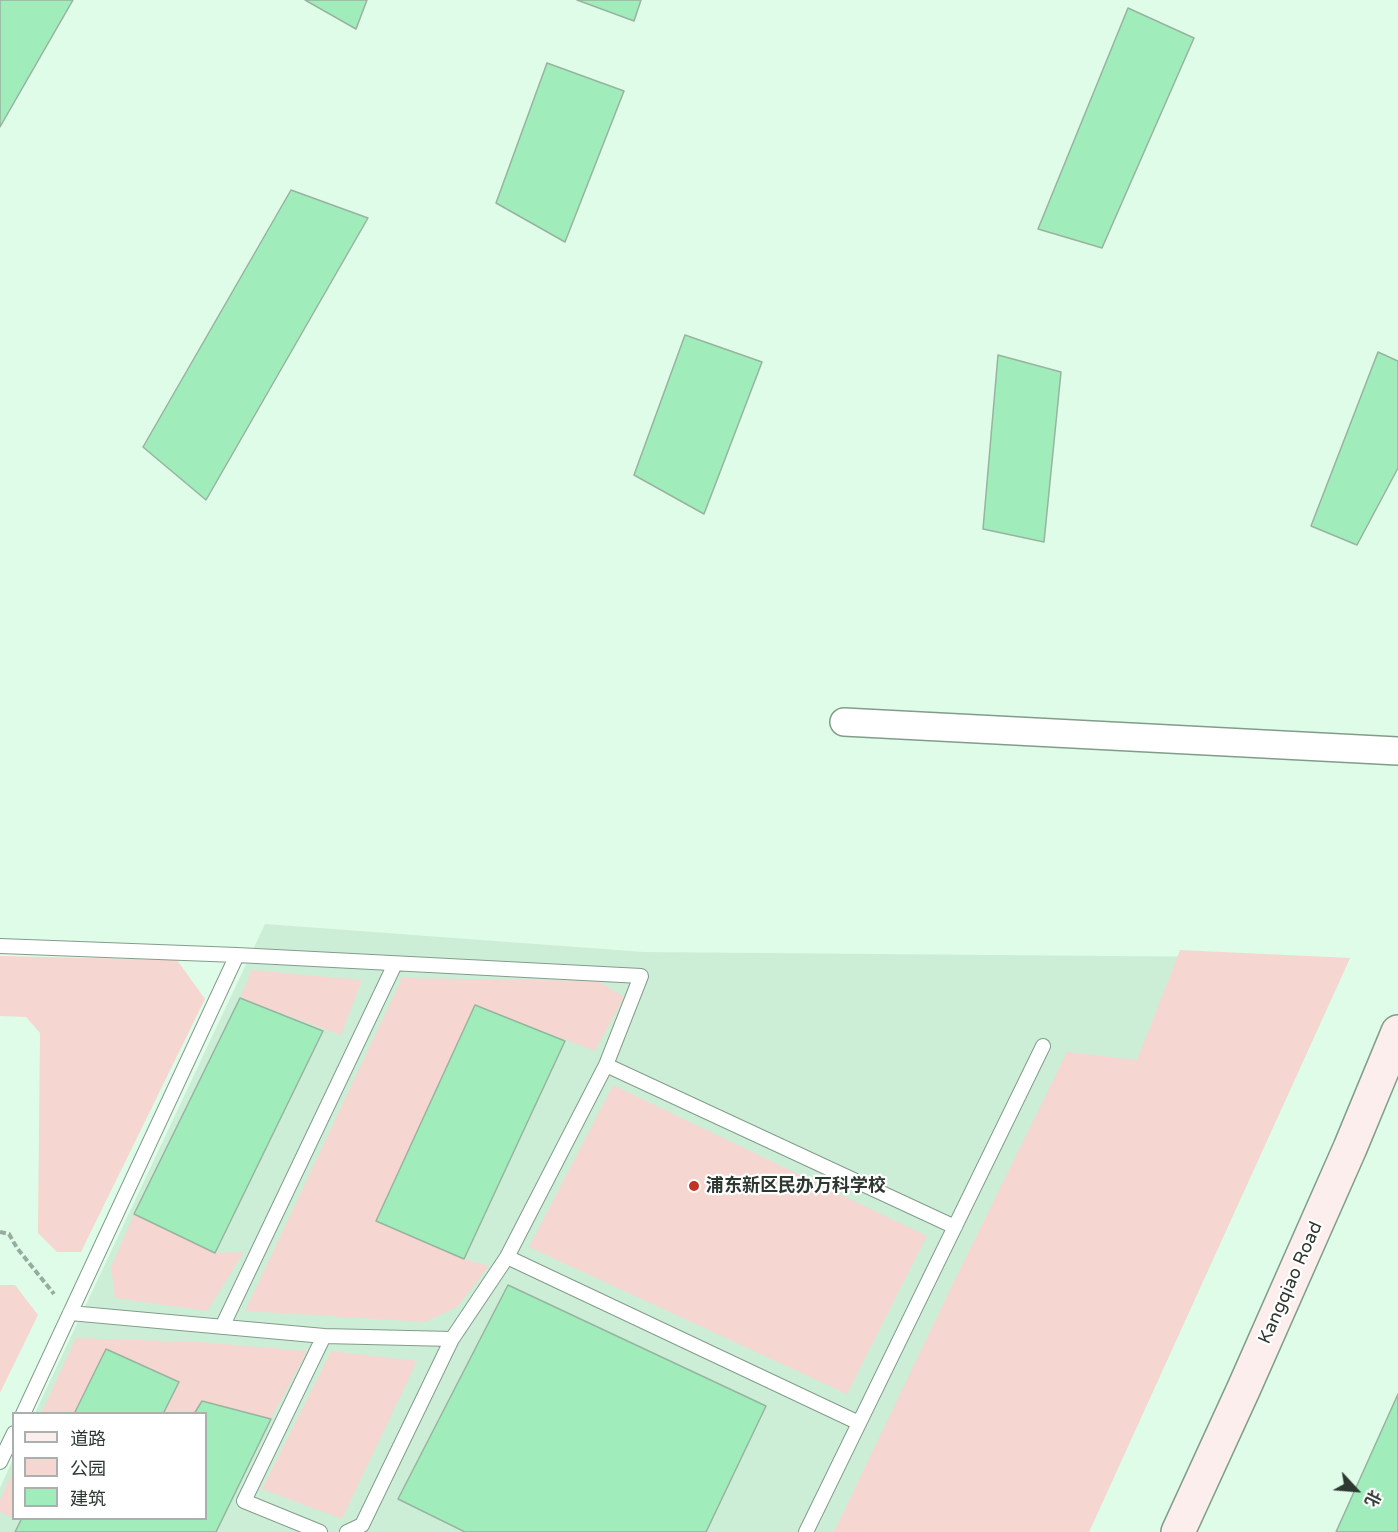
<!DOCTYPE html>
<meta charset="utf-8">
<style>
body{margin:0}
#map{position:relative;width:1398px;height:1532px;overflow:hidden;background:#dffce8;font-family:"Varela Round","Noto Sans SC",sans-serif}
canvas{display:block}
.legend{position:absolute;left:12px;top:1412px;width:195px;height:108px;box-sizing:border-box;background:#fff;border:2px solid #abafad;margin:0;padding:8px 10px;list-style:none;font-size:18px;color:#2d3831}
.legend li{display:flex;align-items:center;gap:12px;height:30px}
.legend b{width:30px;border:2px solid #abafad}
.north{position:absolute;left:1326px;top:1460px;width:60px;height:60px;-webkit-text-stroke:4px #fff;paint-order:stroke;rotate:116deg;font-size:16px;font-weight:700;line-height:24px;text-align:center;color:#2d3831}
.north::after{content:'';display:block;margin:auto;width:21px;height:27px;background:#2d3831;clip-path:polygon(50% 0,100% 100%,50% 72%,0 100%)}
</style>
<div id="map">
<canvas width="1398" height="1532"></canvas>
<ul class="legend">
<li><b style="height:8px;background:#fceeec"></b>道路</li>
<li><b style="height:16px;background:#f6d6d0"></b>公园</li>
<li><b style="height:16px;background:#a0edbb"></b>建筑</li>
</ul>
<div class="north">北</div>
</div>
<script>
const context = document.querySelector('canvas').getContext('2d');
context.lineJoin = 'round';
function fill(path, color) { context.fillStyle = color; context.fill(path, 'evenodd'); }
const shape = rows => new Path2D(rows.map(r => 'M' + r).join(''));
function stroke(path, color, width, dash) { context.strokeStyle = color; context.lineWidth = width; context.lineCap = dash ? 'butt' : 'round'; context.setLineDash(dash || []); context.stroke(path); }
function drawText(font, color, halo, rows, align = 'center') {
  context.font = font + ' "Varela Round","Noto Sans SC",sans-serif'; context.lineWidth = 4.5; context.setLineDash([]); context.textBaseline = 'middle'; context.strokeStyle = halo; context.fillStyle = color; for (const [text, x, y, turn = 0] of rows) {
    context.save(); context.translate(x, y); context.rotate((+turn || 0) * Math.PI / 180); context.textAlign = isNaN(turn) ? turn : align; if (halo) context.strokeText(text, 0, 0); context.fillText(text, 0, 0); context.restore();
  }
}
fill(shape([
 [265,924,644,952,1350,958,1089,1532,0,1532,0,1488,13,1459,14,1518,206,1518,206,1414,35,1413]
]), '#cceed7');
fill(shape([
 [1180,950,1350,958,1089,1532,834,1532,947,1296,1067,1052,1137,1060],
 [0,956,177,960,205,999,81,1252,57,1252,38,1233,40,1033,26,1017,0,1016],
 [252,970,362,980,341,1035,240,998],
 [402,978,598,981,624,997,595,1051,475,1005,376,1221,464,1259,489,1266,457,1307,425,1322,245,1311],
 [613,1085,927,1236,847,1394,529,1247],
 [134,1214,215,1253,244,1252,207,1311,115,1298,111,1267],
 [0,1285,15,1285,38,1315,0,1393],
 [76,1338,200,1342,307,1351,271,1419,202,1401,194,1413,163,1413,179,1382,106,1349,74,1413,41,1414],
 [331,1351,417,1361,342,1519,262,1489],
 [13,1471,13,1518,0,1512,0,1500]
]), '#f6d6d0');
const building = shape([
 [0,0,73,0,0,127,0,0],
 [305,0,367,0,356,29,305,0],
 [577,0,641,0,634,21,577,0],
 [1128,8,1194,38,1102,248,1038,229,1128,8],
 [547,63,624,91,565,242,496,203,547,63],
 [291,190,368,218,206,500,143,447,291,190],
 [685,335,762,362,704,514,634,475,685,335],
 [1378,352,1398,361,1398,468,1357,545,1311,526,1378,352],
 [998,355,1061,372,1044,542,983,529,998,355],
 [240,998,323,1031,215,1253,134,1214,240,998],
 [475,1005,565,1041,464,1259,376,1221,475,1005],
 [508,1285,766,1406,706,1532,465,1532,398,1499,508,1285],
 [106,1349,179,1382,163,1414,74,1414,106,1349],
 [1398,1394,1398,1532,1336,1532,1398,1394],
 [202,1401,271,1419,216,1532,15,1532,22,1518,206,1518,206,1414,194,1414,202,1401]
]);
fill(building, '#a0edbb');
stroke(building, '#98b3a0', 1.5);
const service = shape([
 [0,946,237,955,641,976,606,1065,507,1257,452,1339,362,1525,347,1532],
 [606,1065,955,1227],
 [507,1257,859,1423],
 [70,1313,324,1336,452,1339],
 [222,1327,395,964],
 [23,1414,237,955],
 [0,1462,14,1433],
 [320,1532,244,1501,324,1336],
 [806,1532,1043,1046]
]);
const minor = shape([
 [844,722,1398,751]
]);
const secondary = shape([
 [1178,1532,1244,1388,1350,1148,1398,1032]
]);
stroke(service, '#829c8a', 16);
stroke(minor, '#829c8a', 30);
stroke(secondary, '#829c8a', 36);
stroke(shape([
 [0,1232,9,1234,17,1248,54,1294]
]), '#97ac9e', 4, [6, 3]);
stroke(service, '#fff', 14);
stroke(minor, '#fff', 27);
stroke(secondary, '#fceeec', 33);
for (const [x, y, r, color] of [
 [694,1186,6,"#c13425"]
]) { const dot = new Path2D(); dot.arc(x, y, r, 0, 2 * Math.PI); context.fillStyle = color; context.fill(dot); stroke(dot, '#fff', 2); }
drawText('bold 18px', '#2d3831', '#fff', [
 ["浦东新区民办万科学校",706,1186]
], 'left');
drawText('18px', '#2d3831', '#fff', [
 ["Kangqiao Road",1291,1283,-66]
]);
</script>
